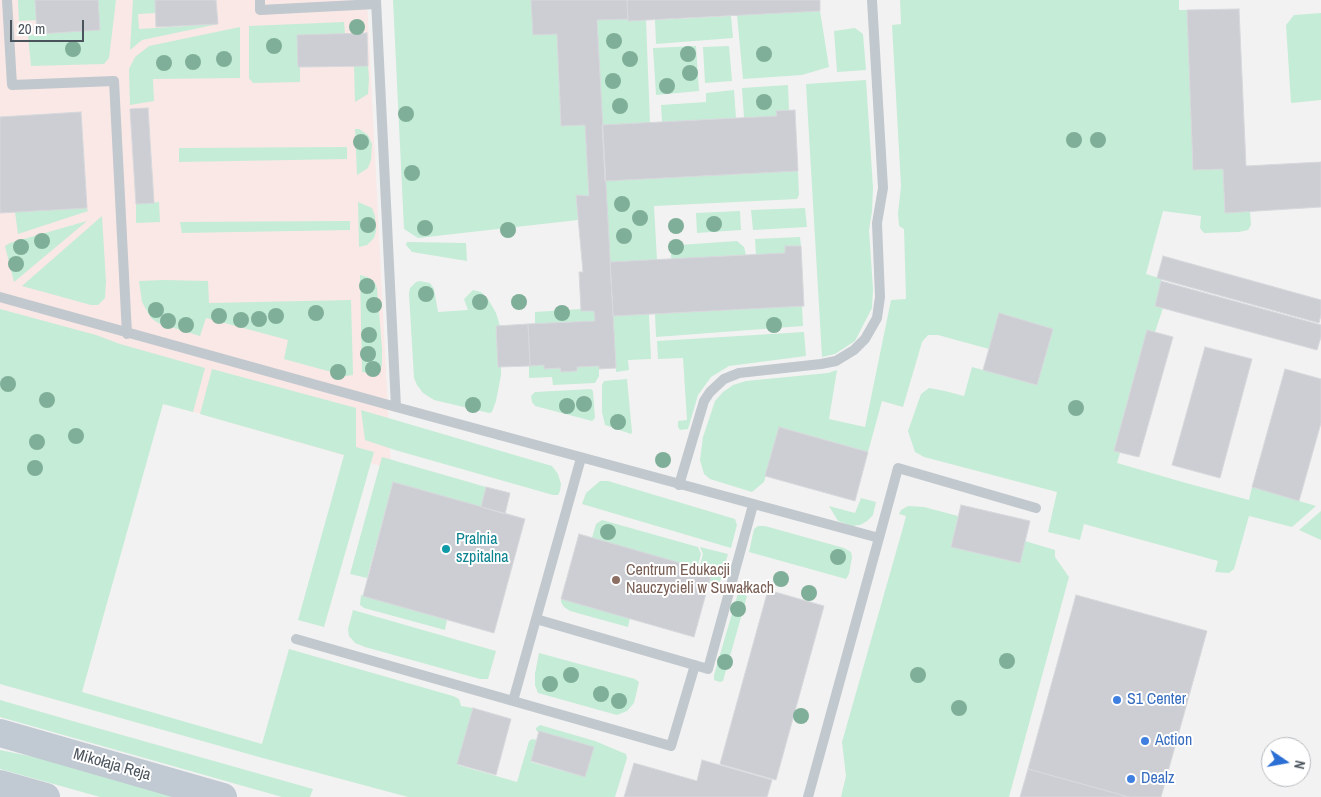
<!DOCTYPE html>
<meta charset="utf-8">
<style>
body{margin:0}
#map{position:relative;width:1321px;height:797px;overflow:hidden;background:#f3f2f2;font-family:"Archivo Narrow",sans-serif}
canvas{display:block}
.north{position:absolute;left:1261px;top:737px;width:50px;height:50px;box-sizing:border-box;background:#fff;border:1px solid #b7bbbe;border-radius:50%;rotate:102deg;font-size:14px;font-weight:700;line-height:20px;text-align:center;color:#4b545d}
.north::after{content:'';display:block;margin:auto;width:18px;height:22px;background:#2b6fd4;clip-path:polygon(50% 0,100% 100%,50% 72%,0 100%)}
.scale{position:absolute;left:10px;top:20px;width:74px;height:22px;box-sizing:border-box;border:2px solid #4b545d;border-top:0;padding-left:6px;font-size:15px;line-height:18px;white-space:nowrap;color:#4b545d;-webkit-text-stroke:4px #fff;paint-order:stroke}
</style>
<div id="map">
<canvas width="1321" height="797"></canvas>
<div class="north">N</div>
<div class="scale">20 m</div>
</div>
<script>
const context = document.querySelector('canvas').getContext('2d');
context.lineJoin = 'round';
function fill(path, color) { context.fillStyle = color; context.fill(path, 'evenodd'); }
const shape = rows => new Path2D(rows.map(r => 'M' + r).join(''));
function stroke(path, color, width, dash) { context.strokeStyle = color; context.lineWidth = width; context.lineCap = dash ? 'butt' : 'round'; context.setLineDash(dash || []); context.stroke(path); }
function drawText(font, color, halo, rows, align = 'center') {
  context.font = font + ' "Archivo Narrow",sans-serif'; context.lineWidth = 4; context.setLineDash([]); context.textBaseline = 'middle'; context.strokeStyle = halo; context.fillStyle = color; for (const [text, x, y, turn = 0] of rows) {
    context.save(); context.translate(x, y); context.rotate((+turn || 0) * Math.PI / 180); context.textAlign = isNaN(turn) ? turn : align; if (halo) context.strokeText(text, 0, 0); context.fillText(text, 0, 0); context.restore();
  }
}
fill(shape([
 [0,0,367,0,391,469,0,356]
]), '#f9e8e6');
fill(shape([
 [18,0,35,0,37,20,19,21],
 [98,0,116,0,109,58,104,64,31,66,28,35,99,30],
 [133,0,155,0,156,13,138,14,139,29,218,24,142,40,130,50],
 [393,0,531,0,557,34,561,126,585,125,589,196,576,195,578,220,418,238,404,229],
 [900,0,1179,0,1179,10,1187,10,1193,170,1223,169,1225,213,1250,211,1251,225,1248,230,1239,232,1204,233,1200,228,1201,216,1163,211,1146,274,1162,279,1155,305,1163,308,1155,332,1147,330,1114,451,1120,453,1117,463,1186,483,1249,500,1252,487,1316,506,1292,527,1249,516,1234,569,1229,573,1215,572,1218,561,1084,524,1080,540,1048,532,1057,492,924,457,915,452,908,431,921,394,929,388,945,391,964,396,972,367,1037,385,1053,329,1000,314,989,349,938,335,928,335,922,342,903,407,882,401,868,452,779,427,764,482,752,492,710,479,704,474,700,460,703,437,715,401,723,392,733,385,746,381,828,373,837,370,829,419,865,427,891,300,906,299,904,229,899,226,898,213,901,186,892,25,901,24],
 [820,11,829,67,802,75,743,79,737,15],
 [1321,13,1321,100,1291,103,1286,25,1294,15],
 [731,16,733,38,656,44,655,20],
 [628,19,628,21,646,20,650,123,602,125,597,20],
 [344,22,345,34,298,35,298,67,300,67,300,82,253,83,249,78,249,26],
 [240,27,240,78,153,79,154,101,130,105,129,69,135,57,149,46],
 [855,28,863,34,866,70,837,72,834,31],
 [696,46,699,91,656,95,653,48],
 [729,46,732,81,705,83,703,47],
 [354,66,368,66,369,78,368,94,355,102],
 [866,80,873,188,872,211,869,230,873,289,872,308,855,341,835,354,822,357,806,84],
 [788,85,789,110,777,111,777,116,744,118,742,88],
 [734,90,736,118,662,122,661,105,706,102,706,93],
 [355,129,359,129,368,135,372,144,371,160,368,168,357,175],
 [347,147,347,159,179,162,179,148],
 [798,171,799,195,797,199,654,206,657,260,610,262,605,181],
 [159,202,160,222,136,223,136,204],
 [358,202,372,208,375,216,376,231,374,238,367,245,359,247],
 [87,208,88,211,18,234,15,212],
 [805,208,807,227,753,230,751,210],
 [740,211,741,230,697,233,696,213],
 [102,216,106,282,105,298,98,305,91,305,22,286],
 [87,221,14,282,5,246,10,243],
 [350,221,350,230,182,233,180,222],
 [800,237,801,246,785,246,785,253,756,255,755,239],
 [737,241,744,247,746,255,672,259,671,257,671,247,679,245],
 [407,242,466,243,467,261,412,252,406,245],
 [360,275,367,277,375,283,377,288,382,349,382,365,378,374,362,372],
 [163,280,208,281,209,303,351,300,353,375,346,376,284,359,288,340,206,318,200,336,158,323,151,318,142,302,139,281],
 [420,281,430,283,434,289,438,312,468,310,464,299,473,290,481,292,488,299,496,313,500,326,496,327,498,367,501,367,501,375,496,401,492,412,489,413,434,400,423,393,417,385,414,378,409,294,410,288,416,282],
 [802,306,803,326,656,337,655,314],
 [0,309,96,335,120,344,205,368,193,412,163,404,82,692,262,744,289,649,453,696,459,699,461,706,473,708,458,765,517,782,529,741,532,739,537,740,531,762,585,777,536,730,536,728,540,725,595,741,626,754,627,758,615,797,408,797,259,757,0,684],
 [581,309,581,311,594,311,595,321,535,324,535,312],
 [649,314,651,359,628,360,629,370,616,372,613,316],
 [804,332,806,356,729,366,711,377,698,395,688,429,680,430,678,427,678,421,687,420,683,358,658,359,657,341],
 [544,365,544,369,560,368,561,372,577,371,577,367,599,366,599,376,595,383,553,385,552,377,529,378,529,366],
 [212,369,356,408,356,447,374,452,324,627,298,620,344,455,200,414],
 [627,379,632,432,631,434,605,425,602,412,602,385,604,381],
 [591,389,593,391,595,418,592,421,535,406,532,402,531,396,535,392],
 [361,410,552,466,558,474,561,484,560,491,558,495,553,495,395,450,365,440],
 [382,457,486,487,481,507,393,482,367,578,350,574],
 [600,481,608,481,735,519,737,525,731,548,582,504,586,493],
 [861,498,876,502,873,515,867,521,860,525,852,526,838,521,829,506,855,513],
 [908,506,924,507,958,516,951,547,1020,563,1025,541,1055,550,1055,557,1069,577,1009,797,841,797,846,776,842,742,904,524,906,516,899,514,901,510],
 [1321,511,1321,540,1299,530],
 [602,520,698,547,701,554,697,568,592,538,596,524],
 [758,526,765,526,844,548,851,552,852,557,849,574,846,579,749,552,754,529],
 [700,547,728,554,719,585,709,583,712,572,699,569,703,554],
 [738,593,747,596,725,674,723,681,720,682,714,680,714,675],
 [361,595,447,620,445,630,364,608,360,605],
 [561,599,630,618,628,627,570,611,564,607,561,602],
 [353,610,496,651,488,679,480,679,365,647,355,643,349,636,348,629],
 [539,653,635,679,639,682,634,703,627,711,617,715,538,693,535,685,535,674],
 [0,700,69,720,313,789,310,797,282,797,0,717],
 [0,750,39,758,175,797,100,797,0,769]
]), '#c5ecd6');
const building = shape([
 [35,0,98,0,100,30,37,34,35,0],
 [155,0,216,0,218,24,156,27,155,0],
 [531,0,627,0,628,19,597,20,616,368,599,369,599,366,577,367,577,371,561,372,560,368,544,369,544,365,530,366,528,324,595,321,594,311,581,311,579,272,583,272,576,195,589,196,585,125,561,126,557,34,533,35,531,0],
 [627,0,820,0,820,11,628,21,627,0],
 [1239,9,1246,166,1321,162,1321,207,1225,213,1223,169,1193,170,1187,10,1239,9],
 [367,33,368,66,298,67,297,35,367,33],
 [148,108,154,203,136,204,130,109,148,108],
 [795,110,798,171,605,181,602,125,777,116,776,111,795,110],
 [81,112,87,208,0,213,0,117,81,112],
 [785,246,801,246,804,306,613,316,610,262,785,253,785,246],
 [1163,256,1321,300,1321,315,1319,323,1157,278,1163,256],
 [1161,281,1321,325,1321,337,1317,350,1155,306,1161,281],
 [999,313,1053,329,1037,385,983,370,999,313],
 [528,324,530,366,498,367,496,326,528,324],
 [1147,330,1173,337,1139,457,1114,451,1147,330],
 [1205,347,1252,359,1220,478,1172,465,1205,347],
 [1285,369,1321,379,1321,423,1299,501,1252,487,1285,369],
 [779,427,868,452,855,501,765,476,779,427],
 [393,482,525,519,494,633,363,596,393,482],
 [486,487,510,493,505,514,481,507,486,487],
 [961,505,1030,521,1020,563,951,547,961,505],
 [579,534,712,572,694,637,561,599,579,534],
 [768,590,824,606,776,780,720,764,768,590],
 [1076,595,1207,631,1161,797,1129,797,1028,769,1076,595],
 [473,708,511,719,496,775,457,764,473,708],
 [539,731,594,747,585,777,531,761,539,731],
 [702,760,772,780,767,797,624,797,634,763,697,781,702,760],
 [1028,769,1129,797,1020,797,1028,769]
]);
fill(building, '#ccced3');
stroke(building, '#d6d8dc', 1);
stroke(shape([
 [7,0,12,85,114,81,127,334],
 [260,0,260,10,376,4],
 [376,0,396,407,879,538,808,797],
 [0,297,396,407],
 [581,458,536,619,708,669,753,505],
 [679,485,704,401,710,392,724,379,739,373,821,364,836,361,854,350,865,339,877,318,880,297,877,223,883,188,872,0],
 [879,538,898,468,1036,508],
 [296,639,513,701,536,619],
 [513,701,671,746,695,665]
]), '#c1c8ce', 10);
stroke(shape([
 [0,733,223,797],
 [0,784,46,797]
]), '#c1c9d3', 28);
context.fillStyle = '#80af99';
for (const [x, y] of [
 [357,27],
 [614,41],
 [274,46],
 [73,49],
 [688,54],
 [764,54],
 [224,59],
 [630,59],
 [193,62],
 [164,63],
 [690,73],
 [613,81],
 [667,86],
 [764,102],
 [620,106],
 [406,114],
 [1074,140],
 [1098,140],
 [361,142],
 [412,173],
 [622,204],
 [640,218],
 [714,224],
 [368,225],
 [676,226],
 [425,228],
 [508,230],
 [624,236],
 [42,241],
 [21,247],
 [676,247],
 [16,264],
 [367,286],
 [426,294],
 [480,302],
 [519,302],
 [374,305],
 [156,310],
 [316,313],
 [562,313],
 [219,316],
 [276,316],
 [259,319],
 [241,320],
 [168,321],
 [186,325],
 [774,325],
 [369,335],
 [368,354],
 [373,369],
 [338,372],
 [8,384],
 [47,400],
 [584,404],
 [473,405],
 [567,406],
 [1076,408],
 [618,422],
 [76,436],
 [37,442],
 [663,460],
 [35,468],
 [608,532],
 [838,557],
 [781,579],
 [809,593],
 [738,609],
 [1007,661],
 [725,662],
 [571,675],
 [918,675],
 [550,684],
 [601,694],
 [619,701],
 [959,708],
 [801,716]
]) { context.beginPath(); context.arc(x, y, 8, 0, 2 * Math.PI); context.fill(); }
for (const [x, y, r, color] of [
 [446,549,5,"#0f9aa8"],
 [616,580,5,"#8d6e63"],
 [1117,700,5,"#3f7fe0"],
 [1145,741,5,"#3f7fe0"],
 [1131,779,5,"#3f7fe0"]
]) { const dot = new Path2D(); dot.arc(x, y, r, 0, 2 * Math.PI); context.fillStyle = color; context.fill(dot); stroke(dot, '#fff', 2); }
drawText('16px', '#0d838f', '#fff', [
 ["Pralnia",456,540],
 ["szpitalna",456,558]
], 'left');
drawText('16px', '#785e54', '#fff', [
 ["Centrum Edukacji",626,571],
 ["Nauczycieli w Suwałkach",626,589]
], 'left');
drawText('16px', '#366cbe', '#fff', [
 ["S1 Center",1127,700],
 ["Action",1155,741],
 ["Dealz",1141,779]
], 'left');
drawText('16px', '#4b545d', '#fff', [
 ["Mikołaja Reja",112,765,16]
]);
</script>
